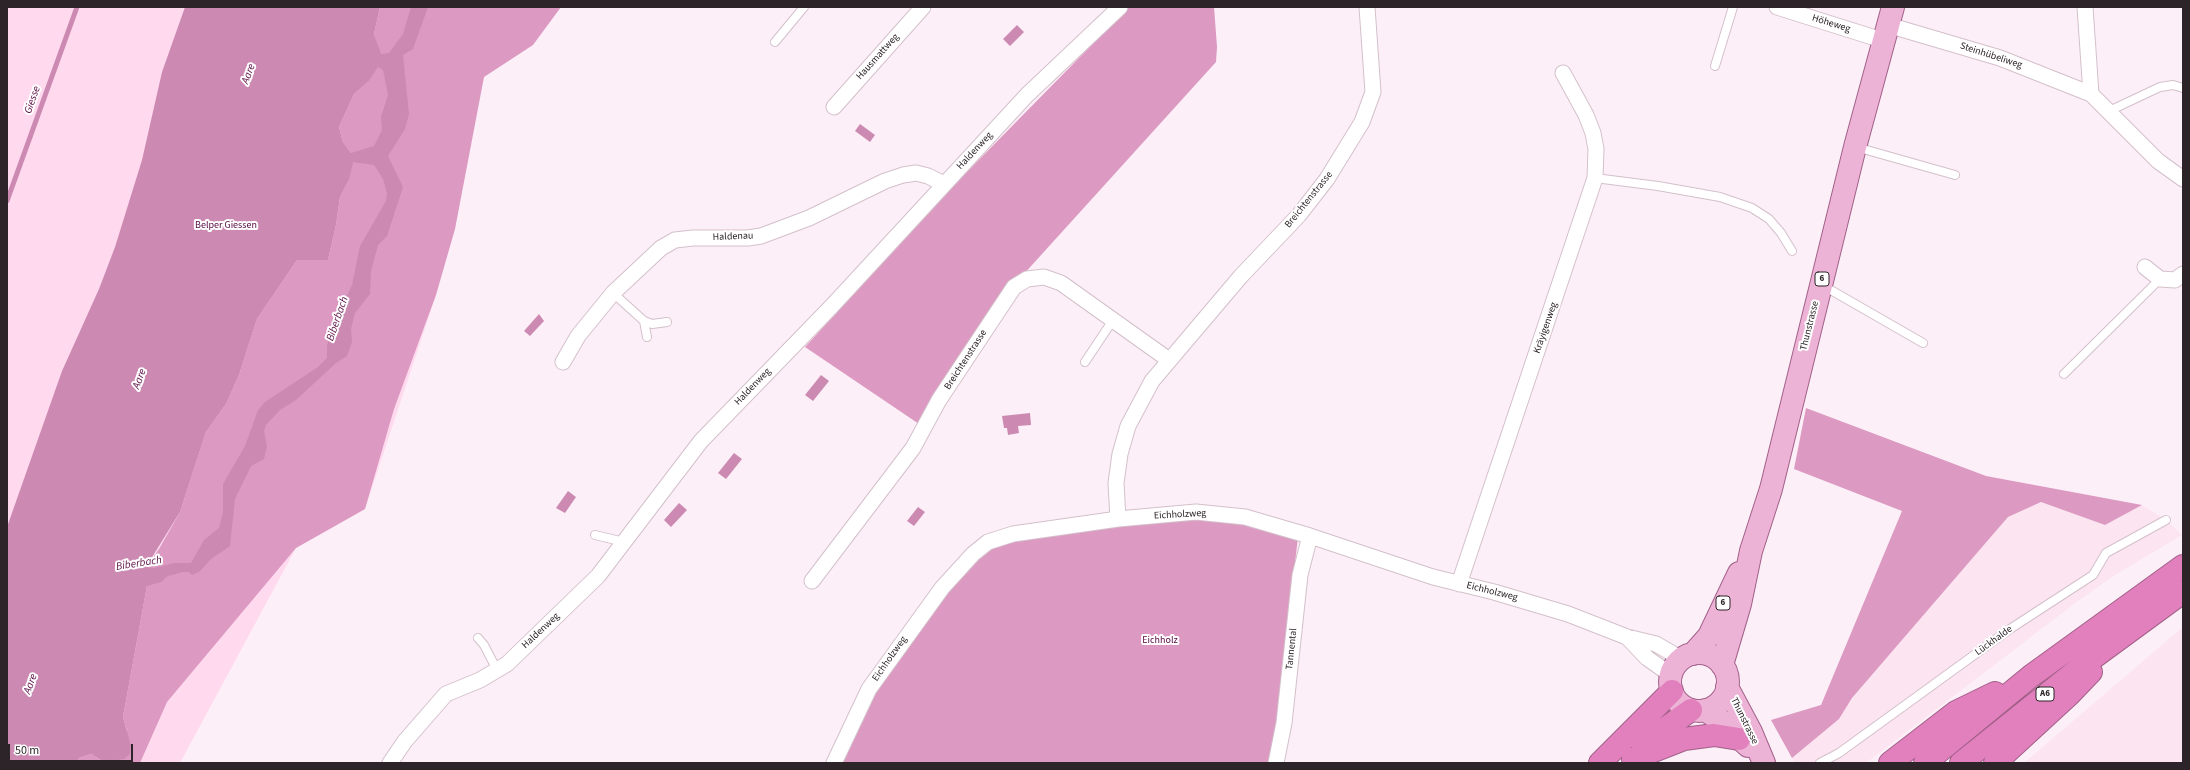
<!DOCTYPE html>
<meta charset="utf-8">
<style>
body{margin:0}
#map{position:relative;width:2190px;height:770px;overflow:hidden;background:#fceff7;font-family:"Source Sans 3",sans-serif}
canvas{display:block}
.frame{position:absolute;inset:0;border:8px solid #2c2428;pointer-events:none}
.scale{position:absolute;left:8px;top:744px;width:125px;height:18px;box-sizing:border-box;border:2px solid #2c2428;border-top:0;padding-left:5px;font-size:12px;line-height:14px;white-space:nowrap;color:#2c2428;-webkit-text-stroke:3px #fff;paint-order:stroke}
</style>
<div id="map">
<canvas width="2190" height="770"></canvas>
<div class="frame"></div>
<div class="scale">50 m</div>
</div>
<script>
const context = document.querySelector('canvas').getContext('2d');
context.lineJoin = 'round';
function fill(path, color) { context.fillStyle = color; context.fill(path, 'evenodd'); }
const shape = rows => new Path2D(rows.map(r => 'M' + r).join(''));
function stroke(path, color, width, dash) { context.strokeStyle = color; context.lineWidth = width; context.lineCap = dash ? 'butt' : 'round'; context.setLineDash(dash || []); context.stroke(path); }
function drawText(font, color, halo, rows, align = 'center') {
  context.font = font + ' "Source Sans 3",sans-serif'; context.lineWidth = 4; context.setLineDash([]); context.textBaseline = 'middle'; context.strokeStyle = halo; context.fillStyle = color; for (const [text, x, y, turn = 0] of rows) {
    context.save(); context.translate(x, y); context.rotate((+turn || 0) * Math.PI / 180); context.textAlign = isNaN(turn) ? turn : align; if (halo) context.strokeText(text, 0, 0); context.fillText(text, 0, 0); context.restore();
  }
}
fill(shape([
 [2041,502,2105,525,2142,505,2166,520,2182,535,2115,575,2078,601,1866,763,1794,763,1792,758,1839,719,1852,698,2008,517],
 [2183,628,2183,763,2024,763,2177,632]
]), '#fce4f1');
fill(shape([
 [7,7,559,7,484,77,436,295,365,509,296,548,180,763,7,763]
]), '#ffdaef');
fill(shape([
 [380,7,561,7,533,45,484,77,455,229,436,295,394,409,365,509,296,548,167,702,140,763,76,763,79,758,91,754,104,762,110,761,127,731,123,717,147,586,146,567,159,549,180,512,206,432,226,404,239,375,257,319,297,260,328,260,336,225,340,197,349,180,351,153,343,142,339,127,354,94,368,82,378,47,374,34],
 [1129,7,1214,7,1217,47,1216,62,1013,286,922,426,805,347,964,175],
 [1806,408,1986,476,2142,505,2105,525,2041,502,2008,517,1852,698,1839,719,1792,758,1771,720,1821,705,1902,511,1794,469],
 [1226,516,1298,537,1277,720,1268,763,832,763,891,659,982,549,1012,537,1114,523]
]), '#dc99c1');
fill(shape([
 [185,7,380,7,374,34,381,54,389,53,403,34,411,7,428,7,413,49,403,55,409,114,405,129,388,156,403,187,387,236,378,245,371,271,370,294,355,313,351,329,352,342,347,356,336,363,296,400,280,410,266,425,264,431,267,446,264,459,251,466,235,499,230,546,211,559,199,572,192,575,189,572,183,572,168,576,161,582,147,586,123,717,131,746,130,754,124,759,110,761,104,762,91,754,79,758,76,763,7,763,7,527,62,371,99,289,115,247,142,160,162,72],
 [378,67,383,70,388,95,381,117,382,130,374,146,351,153,343,142,339,127,354,94,368,82],
 [353,162,374,165,383,179,387,193,386,201,360,246,352,285,333,326,327,345,327,358,318,367,265,402,258,410,245,446,223,484,223,512,219,528,204,540,191,563,174,563,154,568,146,567,180,512,206,432,226,404,239,375,257,319,297,260,328,260,336,225,340,197,349,180],
 [1017,25,1024,32,1010,46,1003,39],
 [860,124,875,135,870,142,855,131],
 [539,314,544,321,530,336,524,331],
 [821,375,829,381,813,401,805,395],
 [1030,413,1031,425,1018,426,1019,433,1008,435,1007,428,1004,428,1002,416],
 [734,453,742,459,726,479,718,473],
 [568,491,576,497,565,513,556,508],
 [679,503,687,510,671,527,664,520],
 [918,507,925,512,914,526,907,521]
]), '#cc8ab2');
stroke(shape([
 [7,201,77,7]
]), '#cc8ab2', 5);
const lane = shape([
 [775,42,804,7],
 [1715,66,1733,7],
 [2109,111,2160,87,2173,85,2183,88],
 [1856,147,1955,175],
 [1595,178,1658,186,1720,197,1752,208,1769,219,1781,233,1792,251],
 [1822,285,1923,343],
 [613,293,644,321,652,324,667,322],
 [644,321,647,337],
 [1085,362,1113,320],
 [2064,374,2160,279],
 [595,535,624,542],
 [478,638,484,645,497,670],
 [1820,763,1839,753,2010,629,2093,575,2106,553,2166,520]
]);
const street = shape([
 [1777,7,1885,41],
 [2085,7,2091,94],
 [1888,25,2000,58,2091,94,2158,161,2183,179],
 [834,107,923,7],
 [2145,267,2160,279,2175,280,2183,274],
 [563,362,578,336,613,293,661,248,675,240,693,238,748,238,761,236,809,218,885,181,903,175,916,173,928,176,944,184],
 [1118,519,1116,483,1120,454,1128,426,1152,381,1241,276,1299,215,1327,179,1362,122,1373,92,1367,7],
 [812,581,913,448,939,400,1014,287,1027,279,1044,277,1061,283,1169,360],
 [1459,584,1595,178,1596,149,1593,133,1586,115,1563,73],
 [1627,637,1647,658,1671,675],
 [390,763,405,741,446,694,480,680,507,664,598,576,701,441,831,307,1027,95,1120,7],
 [834,763,869,689,942,588,973,554,988,542,1013,534,1118,519,1196,512,1245,517,1310,536,1433,577,1494,592,1568,614,1627,637,1656,644,1682,659],
 [1276,763,1284,723,1300,575,1310,536]
]);
const primary = shape([
 '1670 682a29 29 0 1 1 58 0a29 29 0 1 1-58 0Z',
 [1693,654,1709,636,1739,573],
 [1722,665,1740,604,1751,551,1771,489,1855,147,1893,7],
 [1727,687,1751,732,1764,763],
 [1705,710,1720,720,1748,746]
]);
const highway = shape([
 [1643,749,1659,733,1691,710],
 [1633,759,1684,739,1714,735,1739,739],
 [1600,763,1672,691],
 [1890,763,1956,712,1995,693],
 [1925,763,2031,676,2183,566],
 [1961,763,2082,666,2183,592],
 [1995,763,2069,695,2091,672]
]);
stroke(lane, '#d4c0cb', 10);
stroke(street, '#d4c0cb', 17);
stroke(primary, '#a26089', 24);
stroke(highway, '#a26089', 24);
stroke(lane, '#fff', 8);
stroke(street, '#fff', 15);
stroke(primary, '#edb3d7', 22);
stroke(highway, '#e180bd', 22);
for (const [x, y, w] of [
 [1822,279,14],
 [1723,603,14],
 [2045,694,18]
]) { const box = new Path2D(); box.roundRect(x - w / 2, y - 7, w, 14, 3); context.fillStyle = '#fff'; context.fill(box); stroke(box, '#2c2428', 1); }
drawText('bold 9px', '#2c2428', null, [
 ["6",1822,279],
 ["6",1723,603],
 ["A6",2045,694]
]);
drawText('10px', '#2c2428', '#fff', [
 ["Höheweg",1831,24,17],
 ["Steinhübeliweg",1991,56,18],
 ["Hausmattweg",878,57,-48],
 ["Haldenweg",975,151,-47],
 ["Breichtenstrasse",1309,200,-51],
 ["Haldenau",733,237,-2],
 ["Thunstrasse",1810,326,-76],
 ["Kräyigenweg",1546,328,-71],
 ["Breichtenstrasse",966,360,-57],
 ["Haldenweg",753,387,-46],
 ["Eichholzweg",1180,515,-3],
 ["Eichholzweg",1492,592,14],
 ["Haldenweg",541,631,-43],
 ["Lückhalde",1994,641,-36],
 ["Tannental",1292,649,-84],
 ["Eichholzweg",890,659,-55],
 ["Thunstrasse",1744,721,64]
]);
drawText('10px', '#550540', '#fff', [
 ["Belper Giessen",226,226],
 ["Eichholz",1160,641]
]);
drawText('italic 11px', '#5d0f46', '#fff', [
 ["Aare",249,74,-70],
 ["Giesse",33,100,-70],
 ["Biberbach",338,319,-71],
 ["Aare",140,379,-70],
 ["Biberbach",139,564,-9],
 ["Aare",31,684,-70]
]);
</script>
